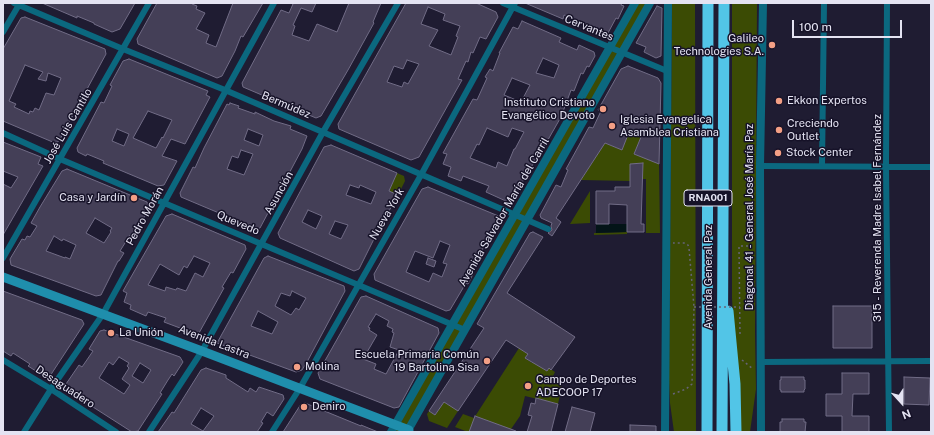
<!DOCTYPE html>
<meta charset="utf-8">
<style>
body{margin:0}
#map{position:relative;width:934px;height:435px;overflow:hidden;background:#1f1c32;font-family:"Public Sans",sans-serif}
canvas{display:block}
.frame{position:absolute;inset:0;border:4px solid #e4e3f2;pointer-events:none}
.north{position:absolute;left:882px;top:383px;width:40px;height:40px;-webkit-text-stroke:3px #161228;paint-order:stroke;rotate:159deg;font-size:11px;font-weight:700;line-height:16px;text-align:center;color:#e4e3f2}
.north::after{content:'';display:block;margin:auto;width:14px;height:18px;background:#e4e3f2;clip-path:polygon(50% 0,100% 100%,50% 72%,0 100%)}
.scale{position:absolute;left:792px;top:20px;width:110px;height:18px;box-sizing:border-box;border:2px solid #e4e3f2;border-top:0;padding-left:5px;font-size:12px;line-height:14px;white-space:nowrap;color:#e4e3f2;-webkit-text-stroke:3px #161228;paint-order:stroke}
</style>
<div id="map">
<canvas width="934" height="435"></canvas>
<div class="frame"></div>
<div class="north">N</div>
<div class="scale">100 m</div>
</div>
<script>
const context = document.querySelector('canvas').getContext('2d');
context.lineJoin = 'round';
function fill(path, color) { context.fillStyle = color; context.fill(path, 'evenodd'); }
const shape = rows => new Path2D(rows.map(r => 'M' + r).join(''));
function stroke(path, color, width, dash) { context.strokeStyle = color; context.lineWidth = width; context.lineCap = dash ? 'butt' : 'round'; context.setLineDash(dash || []); context.stroke(path); }
function drawText(font, color, halo, rows, align = 'center') {
  context.font = font + ' "Public Sans",sans-serif'; context.lineWidth = 3; context.setLineDash([]); context.textBaseline = 'middle'; context.strokeStyle = halo; context.fillStyle = color; for (const [text, x, y, turn = 0] of rows) {
    context.save(); context.translate(x, y); context.rotate((+turn || 0) * Math.PI / 180); context.textAlign = isNaN(turn) ? turn : align; if (halo) context.strokeText(text, 0, 0); context.fillText(text, 0, 0); context.restore();
  }
}
fill(shape([
 [635,3,650,3,407,432,392,432],
 [672,3,695,3,696,432,674,432,670,403,669,378],
 [732,3,757,3,755,332,756,389,750,432,739,432,732,298],
 [628,133,641,137,634,154,659,163,660,233,646,233,646,179,643,179,643,164,630,164,630,181,581,180,605,143,622,150],
 [397,173,404,176,405,181,398,195,389,191],
 [590,191,590,223,570,224],
 [627,232,627,234,594,235,594,233],
 [519,348,528,354,525,358,532,363,535,359,547,371,549,368,555,372,553,376,563,381,558,404,525,396,520,416,509,432,468,432,455,427,463,414,474,418],
 [444,402,458,411,447,428,429,421,427,414,429,411,435,415]
]), '#3b4b04');
fill(shape([
 [596,224,627,224,627,232,596,233]
]), '#031417');
const building = shape([
 [42,3,135,3,120,29,112,32,94,24,94,23,77,16,77,18,42,3],
 [157,3,193,3,192,4,197,6,196,9,205,13,196,29,209,35,206,43,216,47,233,3,263,3,243,37,241,36,235,51,222,76,217,78,138,44,137,39,157,3],
 [290,3,316,3,312,12,301,8,293,25,295,26,292,35,309,41,317,24,337,32,349,3,381,3,373,22,374,23,348,70,321,116,316,118,243,87,242,83,281,10,289,13,293,4,290,3],
 [406,3,476,3,496,12,498,17,486,39,480,37,473,53,471,52,468,62,466,61,458,79,462,80,448,105,419,157,411,160,339,129,338,124,406,3],
 [428,7,445,14,443,20,460,26,456,36,458,37,451,55,429,46,438,30,421,24,428,7],
 [407,60,419,64,408,84,404,82,402,87,387,82,394,66,403,69,407,60],
 [525,3,622,3,621,5,624,6,618,19,616,18,608,33,602,35,585,28,587,25,573,19,564,15,563,19,525,3],
 [657,6,662,8,661,56,656,58,644,52,646,47,636,43,657,6],
 [25,17,105,49,106,54,59,141,55,143,3,121,3,49,21,18,25,17],
 [25,65,43,72,38,79,46,81,48,73,61,78,54,95,46,93,39,110,35,108,33,112,30,111,29,114,14,107,16,104,9,101,25,65],
 [522,21,561,38,559,42,577,50,579,45,594,52,595,56,589,67,587,66,583,74,581,73,574,91,571,90,561,117,537,159,536,158,532,166,530,166,514,200,508,202,486,192,489,186,463,176,461,181,448,176,451,167,443,164,447,154,443,153,473,99,477,100,487,78,485,77,490,69,493,71,500,53,499,53,513,27,518,29,522,21],
 [543,58,559,65,554,78,536,73,543,58],
 [512,78,530,85,521,102,504,95,512,78],
 [487,128,508,137,512,128,524,132,515,149,514,149,507,166,498,162,496,168,470,158,477,144,479,145,487,128],
 [129,59,208,91,206,95,210,97,185,144,171,139,162,156,177,161,164,185,158,186,103,163,104,161,87,154,86,156,78,152,77,148,101,102,104,103,112,86,110,85,123,61,129,59],
 [148,111,172,120,163,138,162,137,156,148,133,138,148,111],
 [117,129,129,134,124,146,112,141,117,129],
 [628,66,658,78,661,83,659,164,634,154,641,137,629,132,622,150,605,143,556,218,561,222,552,236,548,233,552,230,551,226,552,223,541,218,540,215,556,185,561,187,568,170,566,169,589,127,593,128,601,111,598,110,621,69,628,66],
 [230,103,239,106,238,108,255,114,255,112,274,121,291,126,290,129,307,136,302,149,260,228,257,229,181,197,180,193,193,167,195,168,204,148,227,104,229,105,230,103],
 [248,129,263,135,259,146,244,140,248,129],
 [241,150,253,154,244,175,227,169,232,156,238,158,241,150],
 [3,142,41,157,38,164,43,166,3,235,3,184,11,188,18,177,3,171,3,142],
 [331,145,397,173,389,191,398,195,380,227,359,269,354,271,280,238,278,233,324,147,331,145],
 [350,185,359,188,360,185,376,192,371,204,346,195,350,185],
 [308,210,322,216,316,229,302,222,308,210],
 [335,221,348,225,341,239,329,234,335,221],
 [643,163,641,224,644,224,644,232,627,232,627,205,609,204,609,224,596,224,596,191,615,191,615,187,630,187,630,164,643,163],
 [67,169,147,202,149,209,133,237,130,235,120,251,124,253,119,261,118,261,101,295,96,296,11,265,10,259,22,239,25,240,27,236,30,237,37,226,31,223,40,207,62,171,67,169],
 [95,218,112,228,110,231,111,232,104,243,86,233,95,218],
 [54,236,62,241,63,239,76,245,70,259,65,257,65,258,46,251,54,236],
 [428,187,501,217,502,221,491,240,487,239,480,256,479,256,472,274,473,274,468,284,466,283,450,310,446,311,375,280,374,274,422,189,428,187],
 [440,241,450,245,443,263,447,264,442,277,433,273,429,282,406,272,415,251,433,258,440,241],
 [172,214,245,245,246,249,233,273,231,272,222,287,224,288,199,333,196,334,164,322,166,318,148,312,146,316,130,309,131,305,124,302,127,293,123,291,166,216,172,214],
 [194,256,210,263,203,277,195,273,186,291,177,288,176,290,166,287,165,291,148,285,160,264,179,275,184,266,187,268,194,256],
 [533,232,543,237,507,293,575,337,551,370,549,368,547,371,525,358,528,354,506,340,458,411,444,402,435,415,429,411,484,328,477,324,530,233,533,232],
 [268,256,344,286,345,291,307,362,302,370,296,372,217,343,264,258,268,256],
 [292,291,306,298,299,310,296,308,291,315,275,306,281,293,290,296,292,291],
 [258,311,278,322,272,334,251,326,258,311],
 [428,258,436,261,434,267,426,264,428,258],
 [3,291,82,320,84,324,50,376,47,378,28,366,30,364,13,353,11,356,3,351,3,291],
 [366,296,438,328,439,333,399,407,394,408,320,379,318,373,361,297,366,296],
 [376,314,389,321,387,326,393,329,392,332,394,333,390,347,399,350,386,374,374,369,376,364,363,359,377,335,369,330,370,328,368,327,376,314],
 [833,306,872,306,872,348,833,348,833,306],
 [104,330,180,357,183,362,174,376,172,374,168,380,160,393,162,394,138,431,132,432,68,391,66,384,79,365,82,367,93,351,89,349,100,331,104,330],
 [119,357,129,363,127,366,129,368,122,379,130,385,124,394,99,378,109,362,113,365,119,357],
 [140,363,151,370,143,383,132,376,140,363],
 [206,368,226,375,226,378,248,392,250,388,256,392,259,387,283,395,284,399,273,416,267,412,261,422,263,423,257,432,158,432,172,412,174,413,201,370,206,368],
 [201,408,214,416,203,431,191,424,201,408],
 [842,373,869,373,869,394,853,394,852,416,869,416,869,432,842,432,842,416,826,416,826,394,842,394,842,373],
 [781,377,804,377,804,380,805,380,805,389,804,390,804,392,781,392,781,390,780,390,780,380,781,380,781,377],
 [904,377,930,378,929,405,904,404,904,377],
 [536,398,558,404,551,432,527,432,532,416,528,415,531,403,535,404,536,398],
 [305,403,361,426,361,425,378,432,283,432,301,404,305,403],
 [572,407,595,413,590,432,565,432,572,407],
 [475,416,516,431,516,432,469,432,475,416],
 [782,419,804,419,804,422,806,422,805,432,780,432,780,422,782,422,782,419],
 [630,425,656,426,656,432,630,432,630,425]
]);
fill(building, '#443f57');
stroke(building, '#716c86', 1);
stroke(shape([
 [740,334,739,246,752,246],
 [742,360,753,369],
 [673,394,686,389,692,384,694,307,689,248,688,245,685,243,673,243]
]), '#666478', 1.5, [2, 3]);
stroke(shape([
 [14,3,123,49,225,90,548,229],
 [503,3,667,71],
 [887,3,886,166,889,432],
 [3,32,20,3],
 [3,133,60,159,465,330],
 [760,166,931,167],
 [822,166,824,3],
 [3,258,149,3],
 [3,360,51,389,116,432],
 [760,362,931,361],
 [24,432,51,389,103,314,274,3],
 [149,432,202,351,323,132,398,3],
 [272,432,300,388,421,175,515,3]
]), '#0b687f', 6);
stroke(shape([
 [391,432,635,3],
 [407,432,650,3],
 [665,432,668,3],
 [761,432,760,166,763,3]
]), '#0b687f', 8);
stroke(shape([
 [3,277,202,351,409,430]
]), '#1f8eac', 9);
stroke(shape([
 [728,311,735,384,736,432],
 [707,432,708,3],
 [722,432,724,3]
]), '#52c5e7', 11);
stroke(shape([
 [694,307,740,307]
]), '#666478', 1.5, [2, 3]);
for (const [x, y, r, color] of [
 [772,45,4,"#f39f85"],
 [779,101,4,"#f39f85"],
 [603,109,4,"#f39f85"],
 [612,126,4,"#f39f85"],
 [779,130,4,"#f39f85"],
 [778,153,4,"#f39f85"],
 [134,198,4,"#f39f85"],
 [111,333,4,"#f39f85"],
 [487,361,4,"#f39f85"],
 [297,367,4,"#f39f85"],
 [528,386,4,"#f39f85"],
 [304,407,4,"#f39f85"]
]) { const dot = new Path2D(); dot.arc(x, y, r, 0, 2 * Math.PI); context.fillStyle = color; context.fill(dot); stroke(dot, '#161228', 1.5); }
for (const [x, y, w] of [
 [708,198,48]
]) { const box = new Path2D(); box.roundRect(x - w / 2, y - 8, w, 16, 3); context.fillStyle = '#161228'; context.fill(box); stroke(box, '#e4e3f2', 1); }
drawText('bold 10px', '#e4e3f2', null, [
 ["RNA001",708,198]
]);
drawText('11px', '#e4e3f2', '#161228', [
 ["Cervantes",589,28,22],
 ["Bermúdez",286,105,23],
 ["José Luis Cantilo",68,126,-60],
 ["Asunción",279,193,-61],
 ["Avenida Salvador María del Carril",504,212,-60],
 ["Nueva York",387,214,-60],
 ["Pedro Morán",145,216,-61],
 ["Diagonal 41 - General José María Paz",750,217,-90],
 ["315 - Reverenda Madre Isabel Fernández",878,218,-90],
 ["Quevedo",238,223,23],
 ["Avenida General Paz",709,277,-90],
 ["Avenida Lastra",214,342,21],
 ["Desaguadero",65,387,33]
]);
drawText('11px', '#e4e3f2', '#161228', [
 ["Galileo",764,39,"right"],
 ["Technologies S.A.",764,52,"right"],
 ["Ekkon Expertos",787,101],
 ["Instituto Cristiano",595,103,"right"],
 ["Evangélico Devoto",595,116,"right"],
 ["Iglesia Evangelica",620,120],
 ["Asamblea Cristiana",620,133],
 ["Creciendo",787,124],
 ["Outlet",787,137],
 ["Stock Center",786,153],
 ["Casa y Jardín",126,198,"right"],
 ["La Unión",119,333],
 ["Escuela Primaria Común",479,355,"right"],
 ["19 Bartolina Sisa",479,368,"right"],
 ["Molina",305,367],
 ["Campo de Deportes",536,380],
 ["ADECOOP 17",536,393],
 ["Deniro",312,407]
], 'left');
</script>
